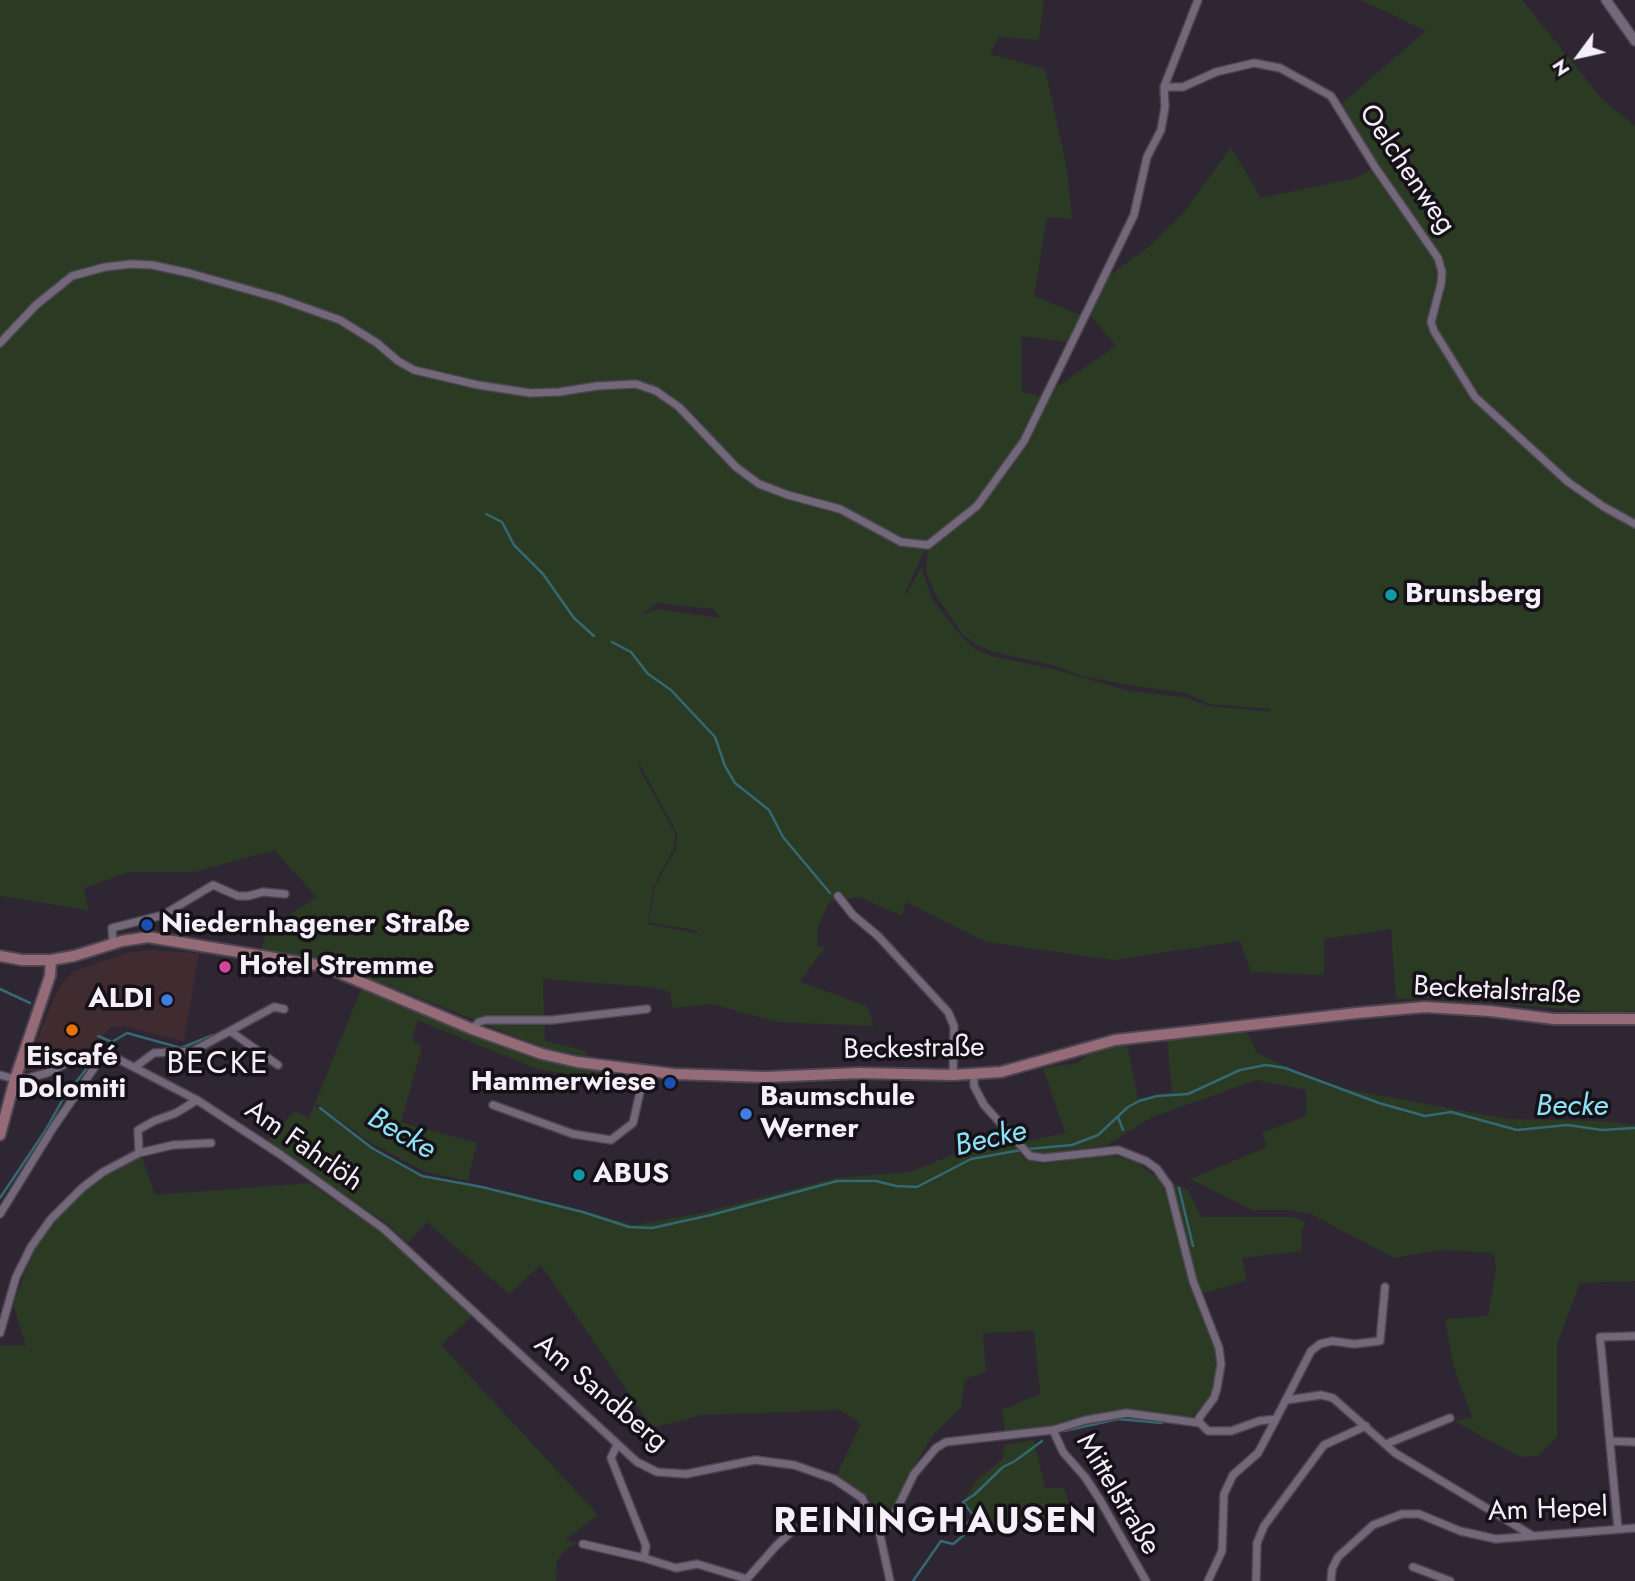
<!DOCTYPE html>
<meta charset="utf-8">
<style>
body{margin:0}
#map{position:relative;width:1635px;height:1581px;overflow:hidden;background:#2f2634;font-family:Jost,sans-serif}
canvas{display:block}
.north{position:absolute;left:1544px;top:21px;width:70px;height:70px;-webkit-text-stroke:5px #151117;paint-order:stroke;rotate:237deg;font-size:19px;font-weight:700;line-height:28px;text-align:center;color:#f5eff9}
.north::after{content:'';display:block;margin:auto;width:24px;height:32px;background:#f5eff9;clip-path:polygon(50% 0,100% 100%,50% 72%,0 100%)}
</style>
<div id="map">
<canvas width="1635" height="1581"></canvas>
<div class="north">N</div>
</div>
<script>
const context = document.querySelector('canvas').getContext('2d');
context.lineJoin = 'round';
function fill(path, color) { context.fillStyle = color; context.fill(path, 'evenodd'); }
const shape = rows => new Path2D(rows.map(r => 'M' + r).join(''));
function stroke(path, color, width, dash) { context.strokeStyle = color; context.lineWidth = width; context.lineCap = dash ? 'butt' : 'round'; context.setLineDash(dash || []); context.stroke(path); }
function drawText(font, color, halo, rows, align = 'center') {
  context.font = font + ' Jost,sans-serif'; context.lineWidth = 7; context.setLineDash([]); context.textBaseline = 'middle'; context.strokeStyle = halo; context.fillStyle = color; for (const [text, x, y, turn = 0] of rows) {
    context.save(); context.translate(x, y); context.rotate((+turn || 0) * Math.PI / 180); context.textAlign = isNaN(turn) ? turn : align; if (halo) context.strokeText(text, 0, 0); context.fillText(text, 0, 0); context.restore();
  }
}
fill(shape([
 [148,950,199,953,184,1042,125,1026,109,1028,99,1043,48,1067,38,1071,24,1071,56,993,65,980,74,971,127,953]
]), '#3f2b30');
fill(shape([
 [0,0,1044,0,1039,40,999,37,990,54,1045,69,1067,169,1072,219,1047,217,1034,296,1081,315,1069,342,1021,336,1022,392,1043,397,1021,439,975,504,927,541,901,544,927,545,905,593,907,594,921,567,932,599,962,637,975,649,992,656,1056,670,1129,691,1184,697,1209,706,1270,712,1271,709,1209,704,1186,693,1134,686,1081,676,1056,666,994,652,978,646,963,635,936,596,927,575,926,565,929,545,979,508,1025,442,1048,393,1116,346,1090,315,1110,275,1147,248,1183,214,1231,147,1261,198,1356,178,1374,168,1424,235,1441,272,1430,321,1474,398,1567,482,1635,525,1635,1011,1612,1013,1435,998,1396,999,1391,929,1324,939,1324,975,1251,972,1240,941,1114,960,986,942,906,902,902,916,859,897,829,902,818,927,817,946,825,947,800,982,867,1006,874,1026,777,1022,713,1004,672,1008,670,992,650,987,543,979,545,1041,587,1051,586,1056,544,1048,325,960,261,949,267,930,317,897,274,850,195,872,129,872,84,888,88,910,0,896],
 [657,603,713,609,720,618,659,609,640,615],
 [639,763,677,833,676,849,655,886,649,922,694,930,700,934,648,924,653,887,674,848,675,833,639,768],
 [1361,0,1522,0,1602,99,1635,126,1635,523,1569,481,1483,405,1432,322,1443,273,1339,106,1426,31],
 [362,987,419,1013,542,1059,631,1074,629,1087,535,1068,417,1020,412,1040,422,1047,401,1122,477,1143,468,1181,426,1172,373,1144,315,1103],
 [1247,1032,1257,1053,1306,1076,1345,1089,1507,1119,1602,1121,1635,1125,1635,1281,1580,1283,1557,1344,1557,1437,1538,1456,1520,1457,1454,1421,1472,1417,1454,1367,1445,1319,1488,1316,1496,1270,1494,1253,1440,1250,1394,1258,1311,1214,1292,1210,1253,1210,1190,1179,1267,1147,1262,1133,1306,1116,1306,1090,1257,1080,1152,1117,1107,1145,1047,1154,1032,1153,1023,1142,1065,1133,1043,1068,1078,1063,1090,1053,1127,1044,1138,1099,1172,1092,1167,1039],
 [314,1105,372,1148,424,1177,515,1193,634,1225,697,1214,836,1178,910,1172,952,1155,1012,1144,1026,1160,1044,1164,1107,1155,1134,1160,1152,1174,1188,1190,1201,1217,1293,1217,1306,1222,1302,1229,1301,1251,1242,1258,1247,1280,1195,1296,1215,1351,1216,1377,1210,1398,1190,1418,1127,1413,1006,1437,1002,1410,1040,1394,1034,1331,983,1333,986,1372,965,1379,961,1408,934,1434,912,1469,895,1504,882,1520,869,1498,836,1476,861,1424,840,1410,701,1415,653,1428,541,1265,509,1294,427,1222,407,1243,389,1225,266,1142,295,1111,309,1118],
 [141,1154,155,1195,310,1183,383,1234,473,1315,441,1345,598,1515,565,1540,578,1543,567,1548,557,1561,556,1581,0,1581,0,1345,26,1346,13,1304,40,1234,84,1189,104,1173],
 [1034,1440,1045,1488,1064,1488,1074,1522,999,1528,962,1504,975,1482,1003,1458,1004,1445]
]), '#2b3a23');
stroke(shape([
 [486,514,502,522,514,545,543,574,574,618,594,636],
 [612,642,631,652,648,674,671,690,715,737,725,766,735,783,769,810,783,837,830,893],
 [0,989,30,1003],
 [98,1036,112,1042,127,1033,181,1048,213,1035],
 [320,1108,372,1148,422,1176,482,1187,583,1212,629,1227,652,1228,711,1215,837,1181,876,1181,896,1186,917,1187,971,1159,1021,1150],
 [1118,1117,1123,1130],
 [1028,1149,1072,1145,1098,1135,1128,1107,1139,1101,1157,1096,1188,1094,1240,1070,1266,1065,1285,1068,1379,1103,1425,1116,1451,1112,1517,1130,1567,1125,1602,1130,1635,1128],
 [1179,1188,1193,1246],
 [0,1198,45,1131,63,1099,90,1064],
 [1064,1431,1118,1419,1162,1423],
 [913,1581,941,1541,953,1544,964,1535,964,1527,974,1516,963,1502,974,1495,1003,1467,1015,1461,1042,1441]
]), '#346974', 2.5);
const minor = shape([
 [1164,87,1183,87,1216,72,1254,63,1280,68,1331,96,1375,167,1438,258,1442,272,1441,284,1431,322,1434,331,1475,397,1568,482,1604,507,1635,524],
 [0,343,36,305,72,276,105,267,131,264,152,265,189,273,278,298,340,320,377,343,398,361,414,370,478,385,530,393,559,392,597,386,636,384,656,391,679,407,736,467,759,484,788,495,840,509,901,542,928,545,977,506,1024,441,1134,215,1147,157,1161,130,1165,107,1164,87,1198,0],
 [838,896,853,915,878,936,948,1012,954,1026,953,1075],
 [113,943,112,928,163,915,213,885,238,896,248,896,263,892,285,894],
 [472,1029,479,1022,486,1020,552,1020,647,1009],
 [230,1031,278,1065],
 [135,1067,154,1053,193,1051,274,1007,284,1009],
 [974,1074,974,1086,984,1105,1030,1156,1044,1158,1118,1150,1146,1161,1157,1169,1169,1186,1193,1281,1219,1348,1221,1364,1217,1388,1214,1398,1199,1418,1200,1423,1208,1431,1231,1431,1259,1421,1276,1419,1258,1453,1233,1475,1224,1494,1222,1551,1208,1581],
 [0,1075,15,1079,28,1078,47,1073,79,1057,103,1055,116,1058,197,1100,281,1155,384,1229,637,1462,657,1472,686,1474,755,1460,794,1465,834,1479,862,1498,880,1535,890,1581],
 [493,1105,573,1134,611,1140,633,1123,645,1070],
 [139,1153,138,1130,154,1121,176,1113,197,1100],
 [0,1214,53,1128,103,1055],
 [0,1333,16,1277,31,1247,51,1219,82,1188,103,1172,139,1153,173,1145,211,1143],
 [1287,1400,1321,1395,1333,1398,1395,1453,1533,1536],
 [1276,1419,1311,1351,1320,1344,1332,1341,1354,1344,1380,1341,1385,1287],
 [1053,1430,1063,1452,1085,1477,1100,1500,1146,1581],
 [1610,1441,1635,1442],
 [1386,1444,1450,1418],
 [617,1445,611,1458,646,1546,644,1558],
 [1618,1529,1600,1337,1635,1336],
 [880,1535,891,1521,914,1474,936,1448,946,1442,1053,1430,1086,1420,1127,1413,1200,1423],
 [583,1544,644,1558,676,1568,697,1564,747,1579],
 [1413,1567,1450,1581],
 [746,1580,776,1546,791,1532,807,1525,873,1520],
 [1256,1581,1257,1543,1264,1526,1324,1445,1366,1426],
 [1331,1581,1332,1569,1338,1557,1373,1525,1402,1514,1419,1514,1460,1531,1496,1539,1635,1528]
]);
const tertiary = shape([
 [1606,0,1635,41]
]);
const secondary = shape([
 [0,956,22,960,51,960,74,956,122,941,148,937,323,966,472,1029,542,1054,577,1062,674,1074,765,1077,859,1073,953,1075,1001,1072,1115,1040,1357,1013,1425,1007,1490,1011,1554,1019,1635,1019],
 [0,1135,15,1079,50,976,51,960]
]);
stroke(minor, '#4c4551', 10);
stroke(tertiary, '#4c4551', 12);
stroke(secondary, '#4c4551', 14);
stroke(minor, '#736879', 7);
stroke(tertiary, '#736879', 9);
stroke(secondary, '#946b76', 10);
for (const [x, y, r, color] of [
 [1391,595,7,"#0f9aa8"],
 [147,925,7,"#1a4fb4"],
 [225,967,7,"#d1479c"],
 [167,1000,7,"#3f7fe0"],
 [72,1030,7,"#e8710a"],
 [670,1083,7,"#1a4fb4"],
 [746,1114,7,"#3f7fe0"],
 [579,1175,7,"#0f9aa8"]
]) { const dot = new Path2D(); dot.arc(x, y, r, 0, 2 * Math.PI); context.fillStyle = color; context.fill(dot); stroke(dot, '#151117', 2.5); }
drawText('28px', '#f5eff9', '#151117', [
 ["Oelchenweg",1406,170,56],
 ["Becketalstraße",1497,992,3],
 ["Beckestraße",914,1050,-1],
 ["Am Fahrlöh",303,1147,35],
 ["Am Sandberg",600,1394,40],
 ["Mittelstraße",1117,1495,59],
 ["Am Hepel",1548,1511,-2]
]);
drawText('bold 28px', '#f5eff9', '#151117', [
 ["Brunsberg",1405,595],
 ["Niedernhagener Straße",161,925],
 ["Hotel Stremme",239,967],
 ["ALDI",153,1000,"right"],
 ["Eiscafé",72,1058,"center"],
 ["Dolomiti",72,1090,"center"],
 ["Hammerwiese",656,1083,"right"],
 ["Baumschule",760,1098],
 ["Werner",760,1130],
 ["ABUS",593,1175]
], 'left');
drawText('italic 30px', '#8ce3f6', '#151117', [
 ["Becke",1572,1108],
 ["Becke",401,1135,30],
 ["Becke",991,1140,-13]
]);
context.letterSpacing = '2px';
drawText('32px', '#f5eff9', '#151117', [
 ["BECKE",218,1065]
]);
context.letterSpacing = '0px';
context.letterSpacing = '2px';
drawText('bold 35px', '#f5eff9', '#151117', [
 ["REININGHAUSEN",936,1524]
]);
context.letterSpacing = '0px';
</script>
